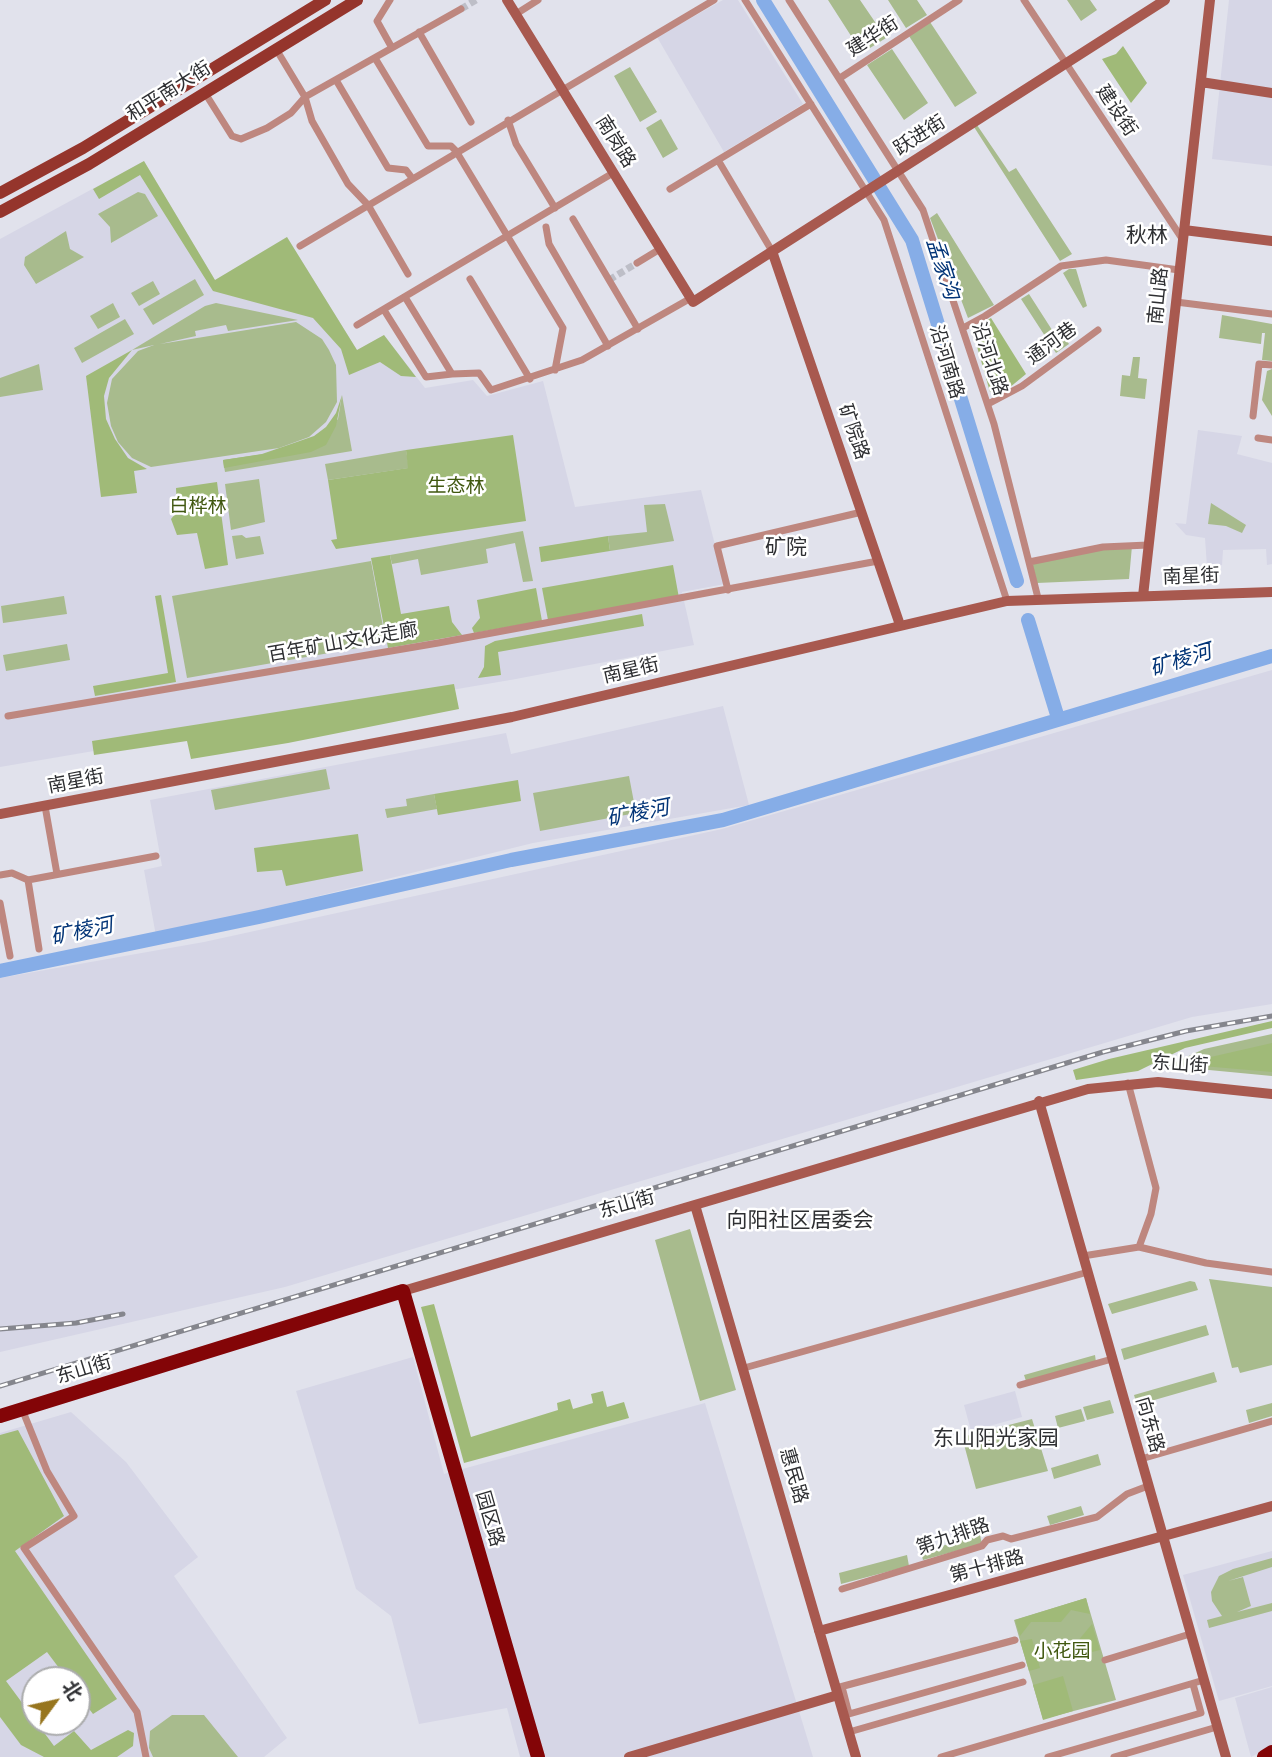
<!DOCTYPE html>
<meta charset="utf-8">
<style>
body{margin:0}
#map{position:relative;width:1272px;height:1757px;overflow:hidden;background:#e1e2ec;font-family:"Space Grotesk","Noto Sans SC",sans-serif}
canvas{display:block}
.north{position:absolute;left:21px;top:1666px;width:70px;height:70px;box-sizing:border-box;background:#fff;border:2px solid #abacad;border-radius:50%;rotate:57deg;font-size:19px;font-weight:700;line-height:28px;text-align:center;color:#2e2f32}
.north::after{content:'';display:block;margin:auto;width:24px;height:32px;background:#97751e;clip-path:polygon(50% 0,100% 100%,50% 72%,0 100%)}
</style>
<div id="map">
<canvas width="1272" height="1757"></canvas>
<div class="north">北</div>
</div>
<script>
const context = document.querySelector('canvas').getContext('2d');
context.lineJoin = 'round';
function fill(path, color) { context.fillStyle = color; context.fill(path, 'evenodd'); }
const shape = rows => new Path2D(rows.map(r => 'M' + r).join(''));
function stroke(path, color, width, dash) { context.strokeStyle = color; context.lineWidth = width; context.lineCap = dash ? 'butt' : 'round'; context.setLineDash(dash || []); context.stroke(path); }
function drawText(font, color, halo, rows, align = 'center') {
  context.font = font + ' "Space Grotesk","Noto Sans SC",sans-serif'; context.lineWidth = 5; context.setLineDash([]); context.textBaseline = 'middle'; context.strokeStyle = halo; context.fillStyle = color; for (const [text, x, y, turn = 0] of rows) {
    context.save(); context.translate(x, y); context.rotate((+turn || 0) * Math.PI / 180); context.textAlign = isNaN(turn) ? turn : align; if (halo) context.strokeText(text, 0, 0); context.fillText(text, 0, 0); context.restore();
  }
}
fill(shape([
 [723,0,738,0,803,104,724,152,657,37],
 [1229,0,1272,0,1272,166,1212,159],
 [144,161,215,280,287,237,357,350,384,335,425,388,473,380,487,396,543,381,575,507,701,490,725,584,682,592,694,645,516,679,0,767,0,239],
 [1198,430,1242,436,1237,454,1272,463,1272,564,1267,565,1266,549,1223,550,1222,565,1207,567,1205,538,1186,535,1175,523,1186,524],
 [1272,670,1272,1004,1192,1017,285,1287,0,1352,0,978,204,942,722,829],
 [723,706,749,805,533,843,156,936,144,870,162,866,150,800,506,733,511,754],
 [413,1357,444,1474,705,1403,813,1757,520,1757,507,1708,419,1724,391,1616,356,1589,296,1391],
 [1015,1391,1022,1417,971,1431,964,1405],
 [71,1412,126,1462,198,1557,174,1576,287,1738,264,1757,0,1757,0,1433],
 [35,1680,77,1680,77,1722,35,1722],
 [1272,1551,1272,1686,1219,1701,1183,1575],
 [1272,1687,1272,1746,1251,1757,1235,1698]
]), '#d6d6e6');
fill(shape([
 [828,0,860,0,886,38,862,53],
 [888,0,917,0,927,15,906,28],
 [1067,0,1090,0,1097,10,1081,21],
 [930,22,977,93,955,107,909,36],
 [892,49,928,103,904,120,867,65],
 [630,67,657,112,640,122,614,76],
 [661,119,678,149,663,158,646,128],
 [977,125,1009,172,1016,168,1072,254,1060,261,974,127],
 [138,192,145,194,158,216,111,243,110,227,98,214],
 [937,213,994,305,968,318,930,218],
 [66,231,70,249,84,257,36,284,24,265,25,257],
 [1069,269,1076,269,1087,306,1083,308,1063,273],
 [195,279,204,295,153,325,143,309],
 [153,281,160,294,139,306,131,293],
 [1029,294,1054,333,1060,330,1069,344,1056,353,1021,299],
 [113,303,120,317,98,329,90,316],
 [216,303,298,320,228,331,226,325,195,331,196,336,160,344,296,322,322,339,329,350,336,365,337,402,326,422,309,437,279,448,151,467,132,458,118,442,111,426,107,403,112,379,138,351,154,345,132,350,205,306],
 [1222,315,1272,324,1272,361,1262,360,1265,333,1262,333,1261,344,1219,338],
 [125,319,134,334,82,363,74,348],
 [1133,357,1140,357,1138,378,1147,379,1145,399,1120,396,1122,375,1130,376],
 [39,364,43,390,0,397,0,378],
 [1272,369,1272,416,1262,400,1267,371],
 [342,395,352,451,225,472,223,460,285,451,322,440,338,419],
 [406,450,409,468,328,480,325,464],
 [259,479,265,522,231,530,225,484],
 [1211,503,1246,525,1242,533,1226,526,1208,524],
 [665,504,674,541,610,551,608,536,647,532,644,505],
 [523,531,533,581,523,582,515,543,486,549,488,563,421,575,418,559,392,564,390,555],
 [242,535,246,538,260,536,264,554,236,559,232,536],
 [1132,546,1129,579,1037,583,1032,563,1103,548],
 [371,561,386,643,187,678,172,596],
 [64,596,67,614,3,623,1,606],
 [67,644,70,660,6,671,3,655],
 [326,769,330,789,215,810,211,790],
 [629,776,636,813,540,831,533,793],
 [434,794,437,809,387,818,385,809,407,806,406,799],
 [1272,1034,1272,1076,1167,1066,1204,1049],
 [690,1229,736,1390,700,1401,655,1240],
 [1209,1279,1272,1287,1272,1365,1240,1373,1238,1367,1232,1368],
 [1190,1281,1195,1282,1198,1290,1112,1314,1108,1304],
 [1206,1325,1209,1335,1124,1360,1121,1349],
 [1095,1355,1096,1362,1026,1381,1024,1375],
 [1214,1372,1217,1382,1137,1405,1134,1395],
 [1110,1400,1114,1413,1087,1420,1083,1407],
 [1272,1403,1272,1416,1249,1423,1246,1410],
 [1081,1409,1085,1421,1058,1428,1055,1416],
 [1032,1419,1048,1471,976,1489,962,1437],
 [1098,1454,1101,1465,1054,1479,1051,1468],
 [1081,1506,1084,1515,1050,1525,1047,1516],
 [980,1535,982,1544,923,1560,921,1552],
 [907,1555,909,1566,841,1584,839,1573],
 [1272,1558,1272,1567,1228,1581,1243,1577,1251,1606,1237,1612,1272,1603,1272,1611,1209,1628,1207,1620,1222,1616,1212,1601,1211,1592,1219,1576,1233,1569],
 [1086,1598,1116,1700,1043,1719,1014,1620],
 [172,1715,204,1715,238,1757,153,1757,149,1748,150,1731]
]), '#a8bb8d');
fill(shape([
 [1123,46,1147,83,1131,103,1102,59,1116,54],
 [144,161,215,280,287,237,357,350,384,335,416,377,401,376,380,362,349,375,341,349,313,318,213,291,140,175,99,199,93,189],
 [991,318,1026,374,1009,388,990,392,972,329],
 [132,350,109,378,104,396,106,419,115,439,128,458,147,469,134,471,137,493,101,497,86,376],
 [342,395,336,426,326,445,311,452,224,468,223,460,262,454,314,436,326,427,336,413],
 [513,435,526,521,336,549,331,540,337,539,328,480,408,468,406,450],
 [217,482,228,565,205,569,197,533,177,535,171,519,177,512,176,488],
 [608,536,610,551,541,562,539,547],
 [390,555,401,614,449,606,452,622,462,635,388,648,371,558],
 [673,565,679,598,548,620,542,588],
 [536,588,542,621,474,633,472,628,480,618,477,600],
 [161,595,176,682,95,696,93,686,168,673,155,596],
 [642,614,644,626,498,652,501,675,478,678,484,667,485,646,495,641],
 [454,684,459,709,288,743,191,759,187,741,94,755,92,741],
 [518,780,521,801,438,815,434,794],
 [358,834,363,871,286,886,282,870,257,872,254,848],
 [1272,1021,1272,1028,1185,1048,1138,1071,1076,1080,1073,1070,1109,1059],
 [1272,1043,1272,1072,1180,1064],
 [434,1304,471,1437,558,1410,557,1403,570,1399,573,1409,593,1403,591,1394,603,1391,607,1407,624,1402,629,1418,464,1463,421,1307],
 [18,1430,64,1516,15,1551,117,1699,93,1714,77,1693,77,1680,68,1680,47,1652,6,1681,54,1746,74,1731,91,1750,128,1730,134,1733,133,1746,117,1757,44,1757,21,1745,0,1717,0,1435],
 [1086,1598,1090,1614,1071,1610,1061,1622,1031,1622,1020,1636,1015,1620],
 [1092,1624,1100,1650,1092,1652,1090,1648,1076,1652,1077,1642],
 [1032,1639,1040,1668,1029,1671,1020,1641],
 [1063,1676,1073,1711,1043,1720,1033,1685]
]), '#a0ba78');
stroke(shape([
 [763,0,912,240,1017,581],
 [1028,620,1058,718],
 [0,971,259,917,511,860,723,820,1272,656]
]), '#86ade7', 14);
stroke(shape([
 [461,9,476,0],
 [609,280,637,263]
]), '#bdbec7', 7, [7, 3.5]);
stroke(shape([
 [390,0,377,21,392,48],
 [745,0,884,220,1007,601],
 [789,0,923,210,994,424,1038,598],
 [1024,0,1183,240],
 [516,14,538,0],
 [419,32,471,122],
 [276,49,305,97,312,121,348,184,368,205,408,274],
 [375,58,428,146,451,146,456,151,563,328,555,370],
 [840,78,959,0],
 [336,80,388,168,406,170,412,178],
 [205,93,232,136,241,139,267,128,291,113,305,97,461,9],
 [508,120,516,144,555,208],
 [718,160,772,251],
 [670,189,811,104],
 [573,219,638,329],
 [546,227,549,244,608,346],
 [300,246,714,0],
 [637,263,660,249],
 [470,279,530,379],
 [405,297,452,374,479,373,491,390,582,360,691,298],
 [1176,302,1272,314],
 [384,310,426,377,452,374],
 [357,325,613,173],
 [963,328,985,316,1061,266,1106,260,1179,270],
 [988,404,1022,386,1098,330],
 [1253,416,1259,364,1272,365],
 [1258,438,1272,440],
 [1029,562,1103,547,1148,545],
 [728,590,717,546,862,512],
 [8,716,438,643,878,561],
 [45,806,57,874],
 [0,875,12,873,28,880,156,856],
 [28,880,39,949],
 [0,903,10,956],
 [1128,1083,1156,1188,1151,1214,1139,1247],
 [1083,1256,1139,1247,1206,1263,1272,1272],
 [744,1368,1088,1272],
 [1020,1385,1112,1359],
 [22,1409,47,1471,74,1516,24,1548,137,1712,146,1757],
 [1141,1459,1272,1421],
 [842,1589,982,1546,987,1540,1003,1536,1011,1539,1097,1517,1127,1494,1148,1486],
 [1105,1660,1190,1634],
 [840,1687,1015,1640],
 [842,1687,849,1714,1022,1665],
 [849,1732,1023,1682],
 [941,1757,1204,1680],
 [1048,1757,1201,1713,1193,1684],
 [1114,1757,1217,1727]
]), '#be877f', 7);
stroke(shape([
 [507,0,693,302,1165,0],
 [1201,82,1272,93],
 [1184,230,1272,241],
 [772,251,900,625],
 [1143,596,1210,0],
 [0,814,512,717,1007,601,1272,592],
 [1039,1101,1226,1757],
 [695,1205,856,1757],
 [403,1291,1088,1089,1158,1082,1272,1094],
 [819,1631,1272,1506],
 [629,1757,838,1695]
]), '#a8594f', 10);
stroke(shape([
 [0,193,83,148,325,0],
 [0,212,89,164,357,0]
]), '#95352c', 12);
stroke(shape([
 [0,1416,403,1291,538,1757],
 [1264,1757,1272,1752]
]), '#830507', 14);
const rail = shape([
 [0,1329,76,1323,123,1314],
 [0,1386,1103,1052,1186,1031,1272,1016]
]);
stroke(rail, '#85868d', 5);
stroke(rail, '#fff', 2.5, [8]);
drawText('19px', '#2e2f32', '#fff', [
 ["建华街",873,37,-33],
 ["和平南大街",169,92,-32],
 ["建设街",1116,111,56],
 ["跃进街",920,136,-33],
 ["南岗路",615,142,58],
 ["南山路",1159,296,-84],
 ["通河巷",1052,344,-36],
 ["沿河北路",989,359,72],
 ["沿河南路",946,362,73],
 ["矿院路",853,432,71],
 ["南星街",1191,577,-2],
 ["百年矿山文化走廊",343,643,-10],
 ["南星街",631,671,-13],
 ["南星街",76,782,-11],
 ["东山街",1180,1065,4],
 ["东山街",627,1205,-16],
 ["东山街",84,1370,-17],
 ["向东路",1149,1425,74],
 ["惠民路",793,1476,74],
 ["园区路",489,1519,74],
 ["第九排路",953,1537,-19],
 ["第十排路",987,1567,-15]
]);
drawText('19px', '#415810', '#fff', [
 ["生态林",456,487],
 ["白桦林",198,507],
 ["小花园",1062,1652]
]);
drawText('21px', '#2e2f32', '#fff', [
 ["秋林",1147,236],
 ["矿院",786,548],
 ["向阳社区居委会",800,1221],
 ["东山阳光家园",996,1439]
]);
drawText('italic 21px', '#023477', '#fff', [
 ["孟家沟",942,269,72],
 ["矿棱河",1181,661,-17],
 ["矿棱河",638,814,-11],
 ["矿棱河",82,932,-12]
]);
</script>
